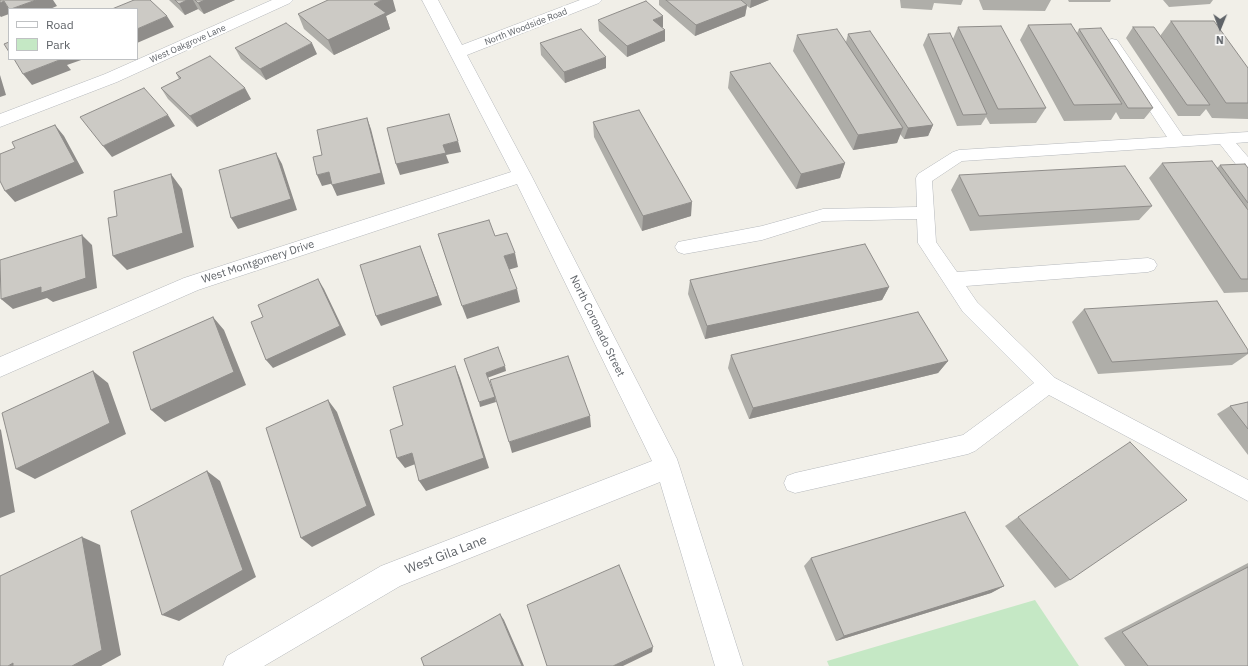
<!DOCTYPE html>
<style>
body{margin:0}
#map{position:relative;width:1248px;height:666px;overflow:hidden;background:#f1efe8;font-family:"IBM Plex Sans",sans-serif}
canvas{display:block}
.legend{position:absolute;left:8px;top:8px;width:130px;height:52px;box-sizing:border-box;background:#fff;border:1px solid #bfc1c3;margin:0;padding:5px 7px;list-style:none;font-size:12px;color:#5f6368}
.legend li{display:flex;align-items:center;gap:8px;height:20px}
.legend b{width:20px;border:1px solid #bfc1c3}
.north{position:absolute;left:1200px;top:8px;width:40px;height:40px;-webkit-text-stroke:3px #fff;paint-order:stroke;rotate:181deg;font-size:11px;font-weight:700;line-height:16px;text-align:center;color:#5f6368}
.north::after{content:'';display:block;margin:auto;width:14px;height:18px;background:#5f6368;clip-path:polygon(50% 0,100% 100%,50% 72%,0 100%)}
</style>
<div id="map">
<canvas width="1248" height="666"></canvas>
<ul class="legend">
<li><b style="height:5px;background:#fff"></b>Road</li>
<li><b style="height:11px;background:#c5e8c5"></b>Park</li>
</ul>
<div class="north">N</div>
</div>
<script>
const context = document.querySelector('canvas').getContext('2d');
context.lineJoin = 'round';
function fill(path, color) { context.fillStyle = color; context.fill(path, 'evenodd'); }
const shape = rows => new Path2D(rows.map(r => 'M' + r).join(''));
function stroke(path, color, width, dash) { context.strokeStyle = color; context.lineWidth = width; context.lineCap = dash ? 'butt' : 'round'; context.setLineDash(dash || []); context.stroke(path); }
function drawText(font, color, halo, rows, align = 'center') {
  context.font = font + ' "IBM Plex Sans",sans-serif'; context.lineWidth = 4; context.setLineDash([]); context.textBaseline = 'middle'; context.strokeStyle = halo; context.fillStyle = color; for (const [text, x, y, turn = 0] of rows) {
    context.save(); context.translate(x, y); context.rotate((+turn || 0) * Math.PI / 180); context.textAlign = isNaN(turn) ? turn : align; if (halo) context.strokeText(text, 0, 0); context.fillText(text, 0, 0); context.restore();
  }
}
fill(shape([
 [1035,600,1079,666,829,666,827,661]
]), '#c5e8c5');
const lane = shape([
 [1112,39,1117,40,1183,136,1248,132,1248,142,1236,143,1248,157,1248,174,1242,172,1220,144,962,161,932,181,936,242,957,272,1148,258,1154,260,1157,265,1154,270,1148,272,966,286,977,302,1055,378,1248,480,1248,501,1049,395,975,451,968,454,795,493,787,490,784,483,787,476,795,473,963,435,1034,383,963,312,918,243,917,219,823,221,762,240,684,254,678,252,675,247,678,242,762,226,823,209,917,207,916,178,918,174,953,152,959,150,1167,137,1105,43,1107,40,1112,39]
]);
const street = shape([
 [272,0,293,0,290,3,117,82,0,127,0,114,105,74,272,0],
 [422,0,438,0,462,45,580,0,602,0,599,3,467,55,531,175,677,459,743,666,715,666,660,482,400,586,264,666,223,666,227,656,381,566,652,461,517,184,198,290,0,377,0,357,184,278,511,172,422,0]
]);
stroke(lane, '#b5b8bc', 1);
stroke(street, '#b5b8bc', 1);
fill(lane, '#fff');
fill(street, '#fff');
fill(shape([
 [169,0,235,0,204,14,198,9,185,15],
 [659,0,769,0,750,8,747,6,745,16,695,36,659,5],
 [900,0,963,0,961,5,934,3,932,10,901,8],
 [979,0,1051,0,1045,11,983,10],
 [1068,0,1111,0,1110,2,1069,2],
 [1163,0,1213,0,1210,4,1169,7],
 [396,11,386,16,390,29,334,55,304,29,298,14],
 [598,20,663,27,662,27,665,30,665,41,627,57,599,31],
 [1171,21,1248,68,1248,119,1212,118,1206,109,1200,116,1178,116,1126,38,1133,27,1160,36],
 [1028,25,1077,33,1079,29,1153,108,1144,119,1120,119,1116,112,1111,120,1064,121,1020,40],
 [958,27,1046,108,1036,123,990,124,986,117,981,125,957,126,923,45,928,34,953,39],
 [848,34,933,125,928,136,904,139,900,134,897,143,853,150,793,51,797,35,846,42],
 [540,43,606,68,565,83,541,55],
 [235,48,317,54,266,80,241,59],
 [730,72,845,163,840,178,796,189,728,88],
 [176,73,251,99,197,127,168,99,161,88,179,79],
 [593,122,691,216,642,231,594,137],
 [1162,163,1217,168,1220,165,1248,168,1248,292,1224,293,1149,178],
 [959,175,1152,206,1139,220,970,231,951,190],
 [690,280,889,287,882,300,705,339,688,294],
 [1084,309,1248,350,1248,354,1232,365,1098,374,1072,322],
 [731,355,948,361,938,373,749,419,728,368],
 [1248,402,1248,455,1217,414,1230,406],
 [1018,517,1070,580,1055,588,1005,526],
 [811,558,1004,586,991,593,836,641,804,566],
 [1248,563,1248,666,1125,666,1104,638]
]), '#afaea9');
fill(shape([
 [36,0,53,0,57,6,50,9,11,9],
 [187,0,193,0,198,9,185,15,179,4],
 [205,0,235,0,204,14,198,3],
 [382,0,393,0,396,11,386,16,390,29,334,55,328,40,374,4],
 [751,0,769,0,750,8],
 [4,1,9,9,9,14,1,17,0,16,0,3],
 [747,5,745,16,695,36,696,25],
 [167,16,174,27,137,43,137,29],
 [663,16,663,27,653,31,653,20],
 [665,30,665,41,627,57,627,46],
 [312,43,317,54,266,80,260,69],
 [606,57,606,68,565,83,564,72],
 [62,59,84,59,67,65,71,70,32,85,23,74],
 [0,75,6,95,0,97],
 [245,88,251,99,197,127,190,116],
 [168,115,175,126,112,157,103,146],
 [367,118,371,129,385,184,337,196,332,185],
 [55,125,64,136,84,173,15,202,5,191],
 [933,125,928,136,904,139,908,128],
 [903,128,897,143,853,150,858,135],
 [458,141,461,152,446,155,449,163,400,175,396,164,443,145],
 [276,153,282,164,297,210,238,229,231,218],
 [845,163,840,178,796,189,801,174],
 [329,172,334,183,322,186,317,175],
 [171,174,182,189,194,247,127,270,113,256],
 [692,202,691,216,642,231,643,216],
 [82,235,92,245,97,288,53,302,47,298,13,309,1,299],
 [420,246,442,305,381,326,376,316],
 [515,253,518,267,508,270,504,256],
 [318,279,324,289,346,335,273,368,266,360],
 [889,287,882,300,705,339,707,326],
 [517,289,520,302,467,319,462,306],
 [213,317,224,330,246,385,165,422,151,410],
 [948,361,938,373,749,419,753,408],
 [455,366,460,378,489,468,426,491,419,481],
 [505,366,506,371,487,378,486,373],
 [93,371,108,383,126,434,35,479,16,469],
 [495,397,496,402,480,407,479,402],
 [328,400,337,412,375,515,312,547,301,538],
 [590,416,591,427,512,453,509,442],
 [0,429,1,430,15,512,0,518],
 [412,453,418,463,405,468,397,458],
 [207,471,220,481,256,577,179,621,162,615],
 [82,537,100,545,121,655,101,666,72,666],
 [1004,586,991,593,836,641,844,636],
 [500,614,504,620,524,666,522,666],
 [653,647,652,652,623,666,613,666],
 [13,663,27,666,8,666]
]), '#8f8d8a');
const building = shape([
 [0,0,36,0,11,9,9,9,4,1,0,3,0,0],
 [134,0,150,0,167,16,137,29,137,9,112,9,134,0],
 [175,0,187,0,179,4,175,0],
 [195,0,205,0,198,3,195,0],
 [328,0,382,0,374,4,386,13,328,40,298,14,328,0],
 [666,0,741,0,747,5,696,25,666,0],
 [646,1,663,16,653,20,665,30,627,46,598,20,646,1],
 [1171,21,1214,21,1248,68,1248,103,1226,103,1171,21],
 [286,23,312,43,260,69,235,48,286,23],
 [1071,24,1122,104,1074,105,1028,25,1071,24],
 [1001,26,1046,108,998,109,958,27,1001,26],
 [1133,27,1154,27,1210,105,1187,105,1133,27],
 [1101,28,1153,108,1128,108,1079,29,1101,28],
 [581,29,606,57,564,72,540,43,581,29],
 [837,29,903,128,858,135,797,35,837,29],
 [870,31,933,125,908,128,848,34,870,31],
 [950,33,987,114,963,115,928,34,950,33],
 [9,42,9,52,4,44,9,42],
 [210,56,245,88,190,116,161,88,181,78,176,73,210,56],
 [14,59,62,59,23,74,14,59],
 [770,63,845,163,801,174,730,72,770,63],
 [144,88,168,115,103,146,80,117,144,88],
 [639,110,692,202,643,216,593,122,639,110],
 [449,114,458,141,443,145,446,153,396,164,387,128,449,114],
 [367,118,381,173,332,185,329,172,317,175,313,157,322,155,317,130,367,118],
 [55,125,75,162,5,191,0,181,0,154,15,148,12,142,55,125],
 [276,153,291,199,231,218,219,170,276,153],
 [1212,161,1248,210,1248,279,1241,279,1162,163,1212,161],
 [1245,164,1248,168,1248,203,1220,165,1245,164],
 [1125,166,1152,206,979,216,959,175,1125,166],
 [171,174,183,233,113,256,108,218,117,216,114,191,171,174],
 [489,220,495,236,507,233,515,253,504,256,517,289,462,306,438,234,489,220],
 [82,235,86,278,41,293,41,287,1,299,0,260,82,235],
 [865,244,889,287,707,326,690,280,865,244],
 [420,246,438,296,376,316,360,265,420,246],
 [318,279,340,326,266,360,251,322,263,317,258,305,318,279],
 [1217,301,1248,350,1248,353,1112,362,1084,309,1217,301],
 [918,312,948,361,753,408,731,355,918,312],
 [213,317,234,372,151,410,133,352,213,317],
 [498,347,505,366,486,373,495,397,479,402,464,359,498,347],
 [568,356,590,416,509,442,490,380,568,356],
 [455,366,484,458,419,481,412,453,397,458,390,430,403,425,393,387,455,366],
 [93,371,110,423,16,469,2,413,93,371],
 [328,400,367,506,301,538,266,428,328,400],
 [1248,402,1248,429,1230,406,1248,402],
 [1130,442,1187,500,1070,580,1018,517,1130,442],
 [207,471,243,570,162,615,131,511,207,471],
 [965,512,1004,586,844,636,811,558,965,512],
 [82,537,102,650,72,666,13,666,13,663,8,666,0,666,0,576,82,537],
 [619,565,653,647,613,666,547,666,527,605,619,565],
 [1248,567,1248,666,1148,666,1122,632,1248,567],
 [500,614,522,666,424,666,421,658,500,614]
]);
fill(building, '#cccac5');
stroke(building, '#8f8d8a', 1);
drawText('9px', '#5f6368', '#fff', [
 ["North Woodside Road",526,27,-21],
 ["West Oakgrove Lane",188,44,-24]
]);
drawText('11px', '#5f6368', '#fff', [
 ["West Montgomery Drive",258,262,-18],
 ["North Coronado Street",597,326,64]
]);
drawText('13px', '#5f6368', '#fff', [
 ["West Gila Lane",446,555,-21]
]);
</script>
